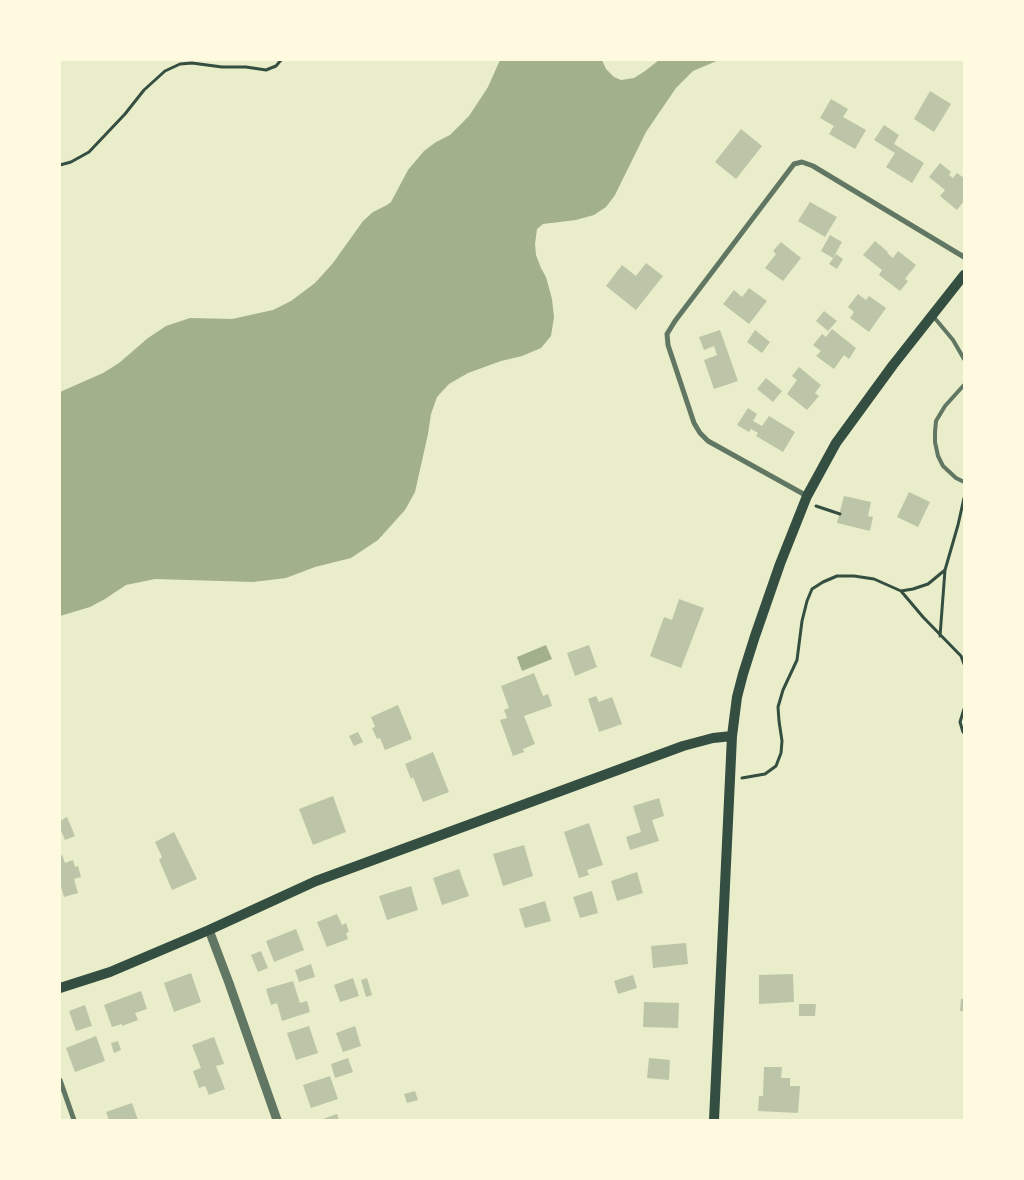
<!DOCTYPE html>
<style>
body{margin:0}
#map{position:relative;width:1024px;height:1180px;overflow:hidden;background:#e9edc9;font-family:"Work Sans",sans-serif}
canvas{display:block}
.frame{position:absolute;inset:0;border:61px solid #fefae0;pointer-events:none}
</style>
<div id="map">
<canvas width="1024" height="1180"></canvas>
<div class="frame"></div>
</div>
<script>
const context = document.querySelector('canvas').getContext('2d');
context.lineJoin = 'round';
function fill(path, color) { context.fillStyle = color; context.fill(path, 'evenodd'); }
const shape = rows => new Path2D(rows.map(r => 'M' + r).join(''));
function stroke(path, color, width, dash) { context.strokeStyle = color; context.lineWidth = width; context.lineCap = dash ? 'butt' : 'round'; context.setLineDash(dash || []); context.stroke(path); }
fill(shape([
 [500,60,602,60,606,69,614,77,621,80,634,78,645,71,659,60,719,60,693,71,676,88,646,132,615,195,606,207,594,215,576,220,543,224,537,229,535,244,536,255,541,268,546,277,552,299,554,317,551,336,541,348,522,356,501,361,468,373,449,384,437,397,431,414,428,434,415,492,405,510,378,540,351,558,315,567,286,578,253,582,155,579,126,585,105,599,90,607,60,616,60,392,103,373,119,363,148,338,166,326,190,318,232,319,273,310,291,301,315,283,333,263,363,221,373,212,387,205,391,202,408,170,424,151,436,142,450,135,469,116,488,87],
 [546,645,552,659,522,671,517,657]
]), '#a3b18a');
fill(shape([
 [930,91,951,104,934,132,914,119],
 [831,99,848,109,843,117,866,130,855,149,829,134,834,126,820,118],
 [884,125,899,135,894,144,924,163,912,183,886,167,895,153,874,140],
 [741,129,762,146,736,179,715,162],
 [940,163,951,172,949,175,953,178,957,173,964,178,964,201,957,210,940,196,945,190,929,177],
 [810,202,837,217,825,237,798,221],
 [830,235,842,242,833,258,821,251],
 [875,241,888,252,887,253,893,258,898,251,916,265,905,279,908,281,900,291,879,275,882,270,863,255],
 [781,242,801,258,783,281,765,268,776,254,773,251],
 [836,254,843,259,837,269,829,264],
 [646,263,663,276,636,310,606,286,622,265,636,276],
 [749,288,767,301,749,324,723,304,734,290,742,297],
 [858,294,866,300,869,296,886,308,869,332,850,318,854,312,848,307],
 [824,311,837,321,828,331,816,321],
 [832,329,856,348,849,359,844,355,834,369,816,356,821,351,813,345,822,334,826,337],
 [720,330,738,381,714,389,704,360,717,355,714,346,704,350,699,337],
 [755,330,770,342,762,353,747,342],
 [799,367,821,385,815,393,819,396,807,410,787,394,797,380,792,376],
 [766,378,782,391,773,402,757,389],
 [748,408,757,414,753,421,762,426,769,416,795,432,783,452,756,436,758,433,751,429,749,432,737,425],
 [909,492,930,502,918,527,897,517],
 [844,496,871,502,868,516,873,517,870,531,837,523],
 [679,599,704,608,681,668,650,656,664,617,672,620],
 [589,645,597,667,575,676,567,653],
 [534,673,543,696,548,694,552,706,524,716,535,744,523,749,524,752,513,756,500,720,507,718,504,710,509,708,501,686],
 [596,696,599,702,612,697,622,724,599,732,588,699],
 [398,705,412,739,385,750,380,738,377,739,372,728,375,727,371,717],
 [358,732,363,742,354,746,349,736],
 [433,752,449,792,423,802,413,777,411,779,405,764],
 [333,796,346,832,313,845,299,809],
 [659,798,664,816,652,820,659,841,630,850,626,837,641,832,633,806],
 [67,817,75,836,65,840,60,828,60,821],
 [589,823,603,865,587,870,589,875,579,878,564,832],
 [174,832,197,879,172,890,159,860,162,857,155,842],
 [524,845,533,876,503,886,493,854],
 [62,855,65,863,73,860,75,867,78,866,81,877,74,879,78,893,64,897,60,883,60,856],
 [459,869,469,896,442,905,433,878],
 [637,872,643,893,617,901,611,881],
 [411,886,418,910,387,920,379,896],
 [592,891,598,913,580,918,573,897],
 [545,901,551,921,525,928,519,909],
 [337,914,342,925,346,923,349,932,346,933,348,939,327,947,317,922],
 [296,929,304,950,274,962,266,941],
 [686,943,688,964,653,968,651,946],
 [261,951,268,968,258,972,251,955],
 [311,964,315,977,299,982,295,970],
 [191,973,201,1002,174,1012,164,983],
 [793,974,794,1002,759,1004,759,975],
 [633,975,637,988,618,994,614,981],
 [353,978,359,996,340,1002,334,985],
 [367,978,372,995,366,997,361,980],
 [293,981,300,1003,307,1001,310,1012,282,1021,277,1003,271,1005,266,989],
 [141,991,147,1009,135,1013,138,1020,122,1026,122,1024,112,1027,104,1005],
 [961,999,964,999,964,1011,960,1011],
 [644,1002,679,1003,678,1028,643,1027],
 [799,1004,816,1004,815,1016,799,1016],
 [85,1005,92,1026,76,1031,69,1011],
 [309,1026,318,1053,296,1060,287,1033],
 [355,1026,361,1046,343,1052,336,1033],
 [96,1036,105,1061,75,1072,66,1048],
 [214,1037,224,1064,216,1066,225,1089,209,1095,205,1086,199,1088,193,1071,201,1068,192,1045],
 [118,1041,121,1050,114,1053,111,1043],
 [348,1058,353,1072,335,1078,331,1064],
 [649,1058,670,1060,669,1080,647,1078],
 [764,1067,782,1067,781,1078,790,1078,790,1086,800,1086,798,1113,758,1111,759,1096,763,1096],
 [330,1076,338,1099,311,1108,303,1085],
 [415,1091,418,1100,407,1103,404,1094],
 [132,1103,138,1120,109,1120,106,1112],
 [337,1114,339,1120,320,1120]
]), '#bcc5a7');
stroke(shape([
 [60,165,71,162,89,152,125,114,144,90,165,71,180,64,192,63,222,67,246,67,266,70,276,66,281,60],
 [816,506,840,514],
 [901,591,923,617,961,656,964,664],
 [940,636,945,570,958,525,964,498],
 [964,709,960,722,963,732,964,733],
 [742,778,765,774,776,766,781,753,782,741,779,721,778,707,783,690,797,660,802,621,807,601,812,589,823,582,837,576,854,576,874,579,901,591,913,589,928,584,945,570]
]), '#344e41', 3);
stroke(shape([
 [933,316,953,340,964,359],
 [964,385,945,406,936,421,935,432,935,442,938,456,943,466,956,478,964,482]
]), '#617663', 4);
stroke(shape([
 [807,496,708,441,700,433,694,423,668,345,667,334,675,321,794,164,802,162,813,166,964,257],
 [60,1080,74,1120]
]), '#617663', 5);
stroke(shape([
 [209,930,229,983,277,1120]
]), '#617663', 9);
stroke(shape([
 [60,988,110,972,209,930,316,881,683,746,713,738,732,736],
 [714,1120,732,736,737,697,743,674,755,636,780,564,807,496,836,443,893,365,964,275]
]), '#344e41', 10);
</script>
